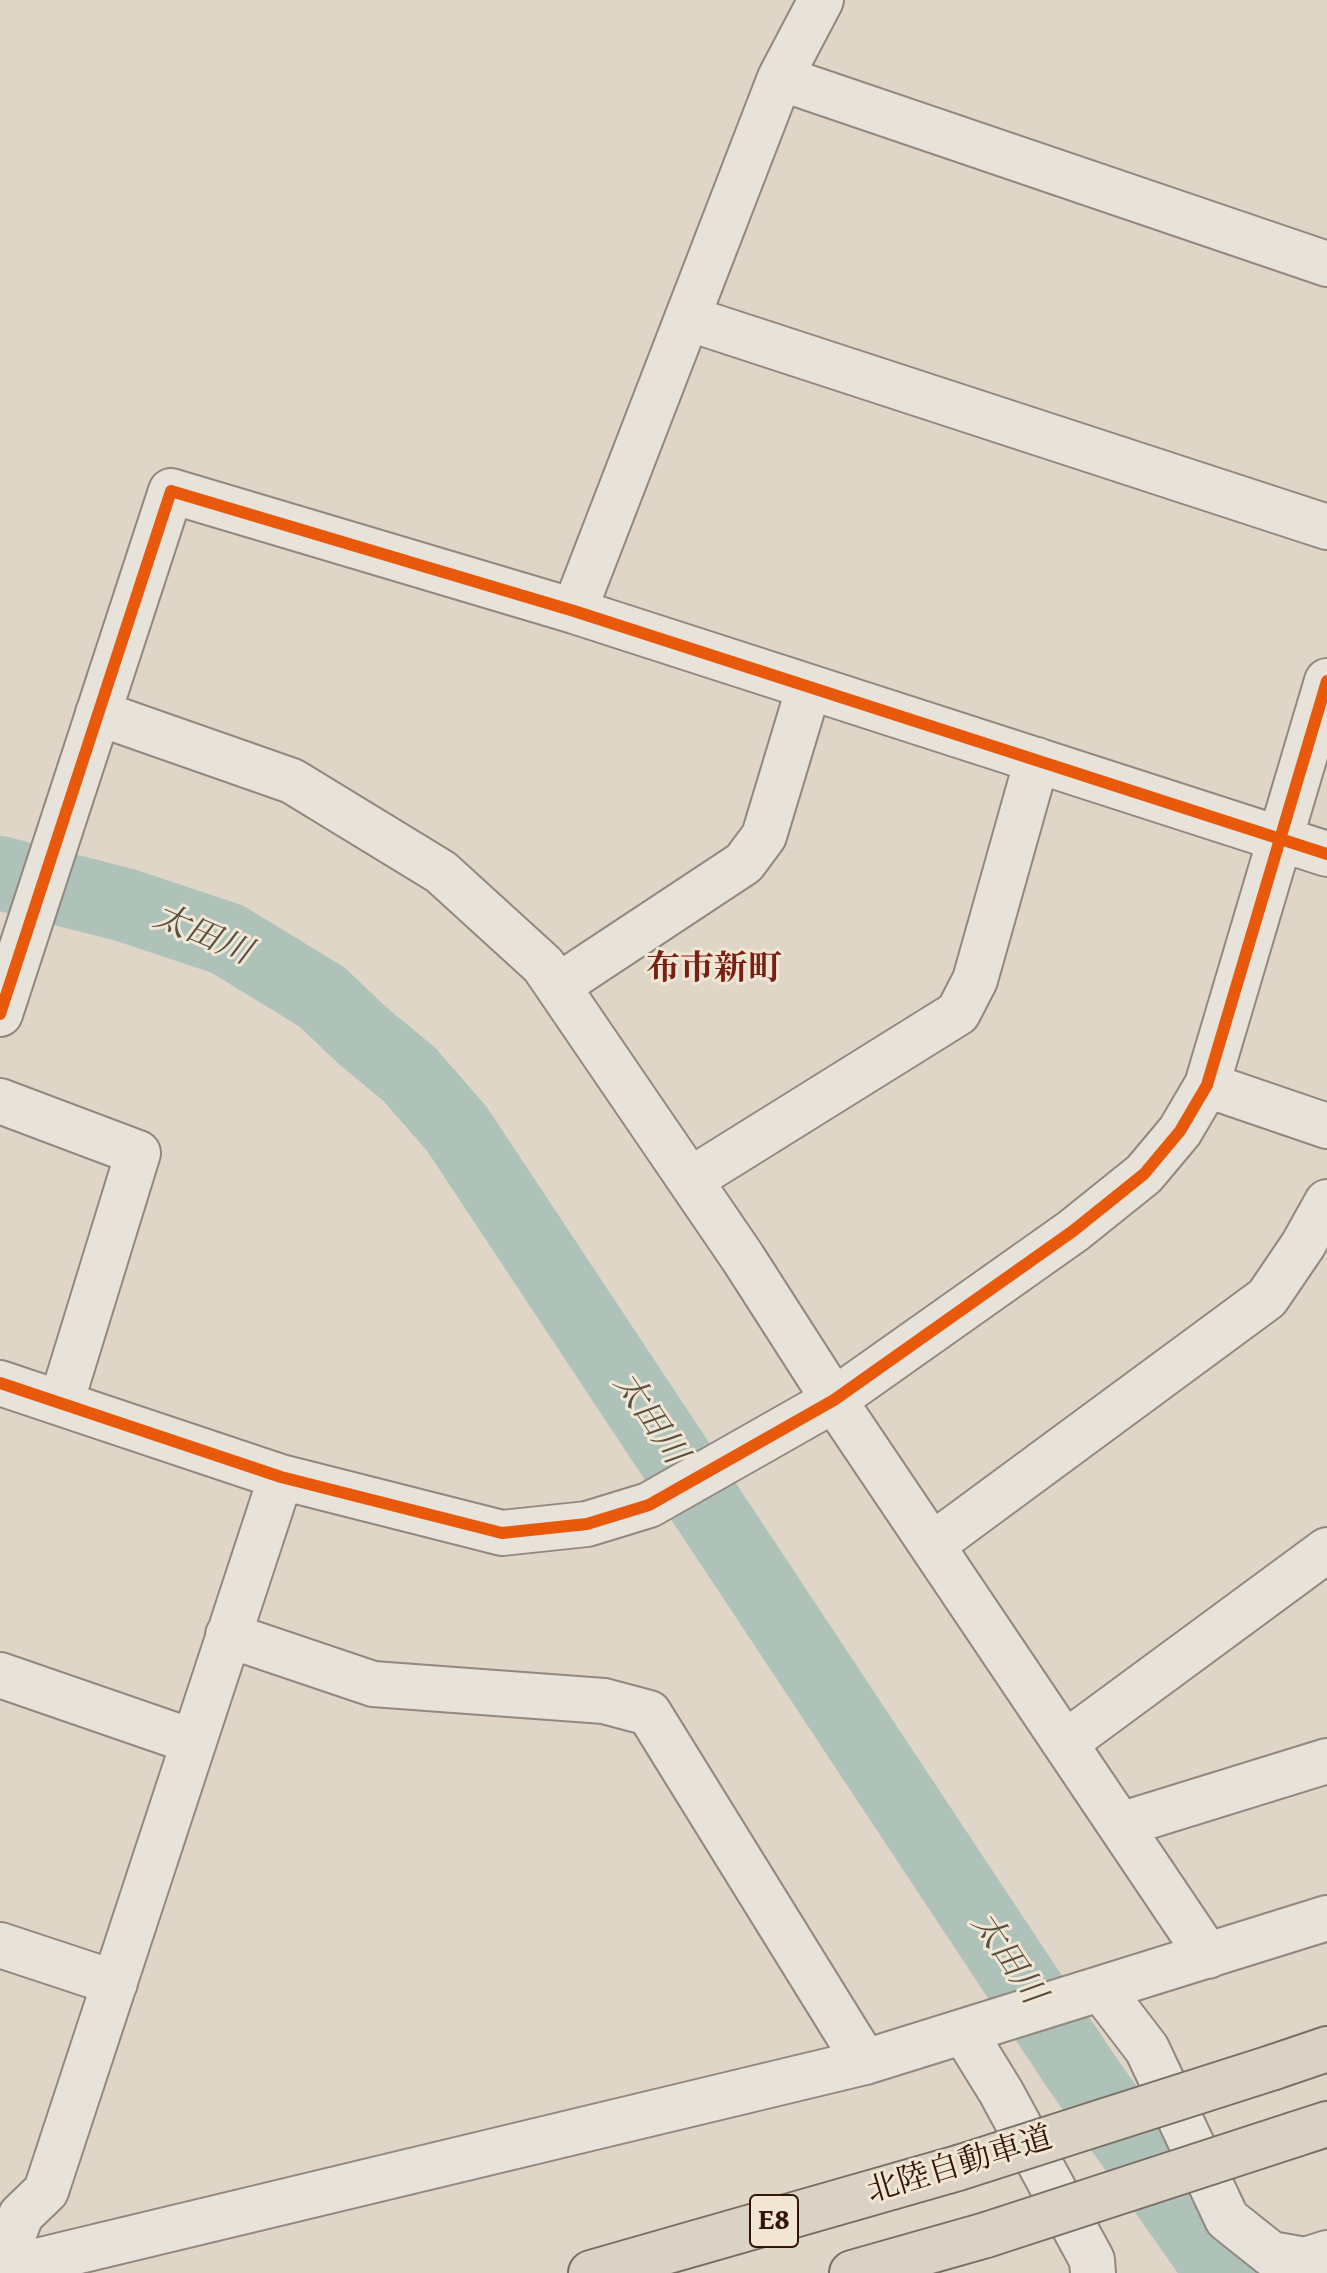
<!DOCTYPE html>
<meta charset="utf-8">
<style>
body{margin:0}
canvas{display:block;background:#e0d6c8}
</style>
<canvas width="1327" height="2273"></canvas>
<script>
const context = document.querySelector('canvas').getContext('2d');
context.lineJoin = 'round';
const shape = rows => new Path2D(rows.map(r => 'M' + r).join(''));
function stroke(path, color, width, dash) { context.strokeStyle = color; context.lineWidth = width; context.lineCap = dash ? 'butt' : 'round'; context.setLineDash(dash || []); context.stroke(path); }
function drawText(font, color, halo, rows, align = 'center') {
  context.font = font + ' "Gentium Book Plus","Noto Serif JP",serif'; context.lineWidth = 6; context.setLineDash([]); context.textBaseline = 'middle'; context.strokeStyle = halo; context.fillStyle = color; for (const [text, x, y, turn = 0] of rows) {
    context.save(); context.translate(x, y); context.rotate((+turn || 0) * Math.PI / 180); context.textAlign = isNaN(turn) ? turn : align; if (halo) context.strokeText(text, 0, 0); context.fillText(text, 0, 0); context.restore();
  }
}
stroke(shape([
 [0,873,125,905,227,939,322,997,363,1036,409,1074,457,1129,1080,2070,1223,2273]
]), '#aec2b9', 74);
const minor = shape([
 [780,78,1327,264],
 [687,318,1327,527],
 [574,611,780,78,821,0],
 [98,713,292,781,441,872,543,965,743,1258,834,1400,1208,1956],
 [558,986,744,863,764,836,809,687],
 [0,1014,171,491,574,611,1327,854],
 [1207,1085,1327,1126],
 [0,1101,138,1153,61,1403],
 [690,1180,958,1013,975,980,1037,760],
 [0,1383,281,1477,502,1533,587,1524,649,1505,834,1400,1073,1231,1144,1174,1180,1131,1207,1085,1327,681],
 [932,1545,1267,1298,1303,1245,1327,1202],
 [228,1635,373,1684,604,1701,649,1713,865,2062],
 [0,1675,194,1742],
 [1065,1743,1327,1550],
 [1120,1825,1327,1761],
 [0,1945,115,1983],
 [1101,1989,1147,2049,1227,2219,1271,2254,1305,2260,1327,2253],
 [964,2032,1001,2092,1092,2260,1093,2273],
 [0,2270,865,2062,1327,1918],
 [0,2272,21,2215,46,2191,281,1477]
]);
const highway = shape([
 [1274,2067,1327,2049],
 [1296,2134,1327,2124],
 [591,2273,958,2168],
 [852,2273,986,2235]
]);
stroke(minor, '#92887e', 48);
stroke(highway, '#796f65', 48);
stroke(minor, '#e7e2da', 44);
stroke(highway, '#dad2c5', 44);
const highwayBridge = shape([
 [958,2168,1274,2067],
 [986,2235,1296,2134]
]);
stroke(highwayBridge, '#796f65', 48, []);
stroke(highwayBridge, '#dad2c5', 44);
stroke(shape([
 [0,1014,171,491,574,611,1327,854],
 [0,1383,281,1477,502,1533,587,1524,649,1505,834,1400,1073,1231,1144,1174,1180,1131,1207,1085,1327,681]
]), '#e8590c', 12);
for (const [x, y, w] of [
 [774,2221,48]
]) { const box = new Path2D(); box.roundRect(x - w / 2, y - 26, w, 52, 6); context.fillStyle = '#f1e6d4'; context.fill(box); stroke(box, '#341604', 2); }
drawText('bold 30px', '#341604', null, [
 ["E8",774,2221]
]);
drawText('32px', '#341604', '#f1e6d4', [
 ["北陸自動車道",960,2166,-17]
]);
drawText('italic 34px', '#574f41', '#f1e6d4', [
 ["太田川",202,936,23],
 ["太田川",649,1419,56],
 ["太田川",1007,1959,56]
]);
drawText('bold 34px', '#7a1f14', '#f1e6d4', [
 ["布市新町",714,970]
]);
</script>
